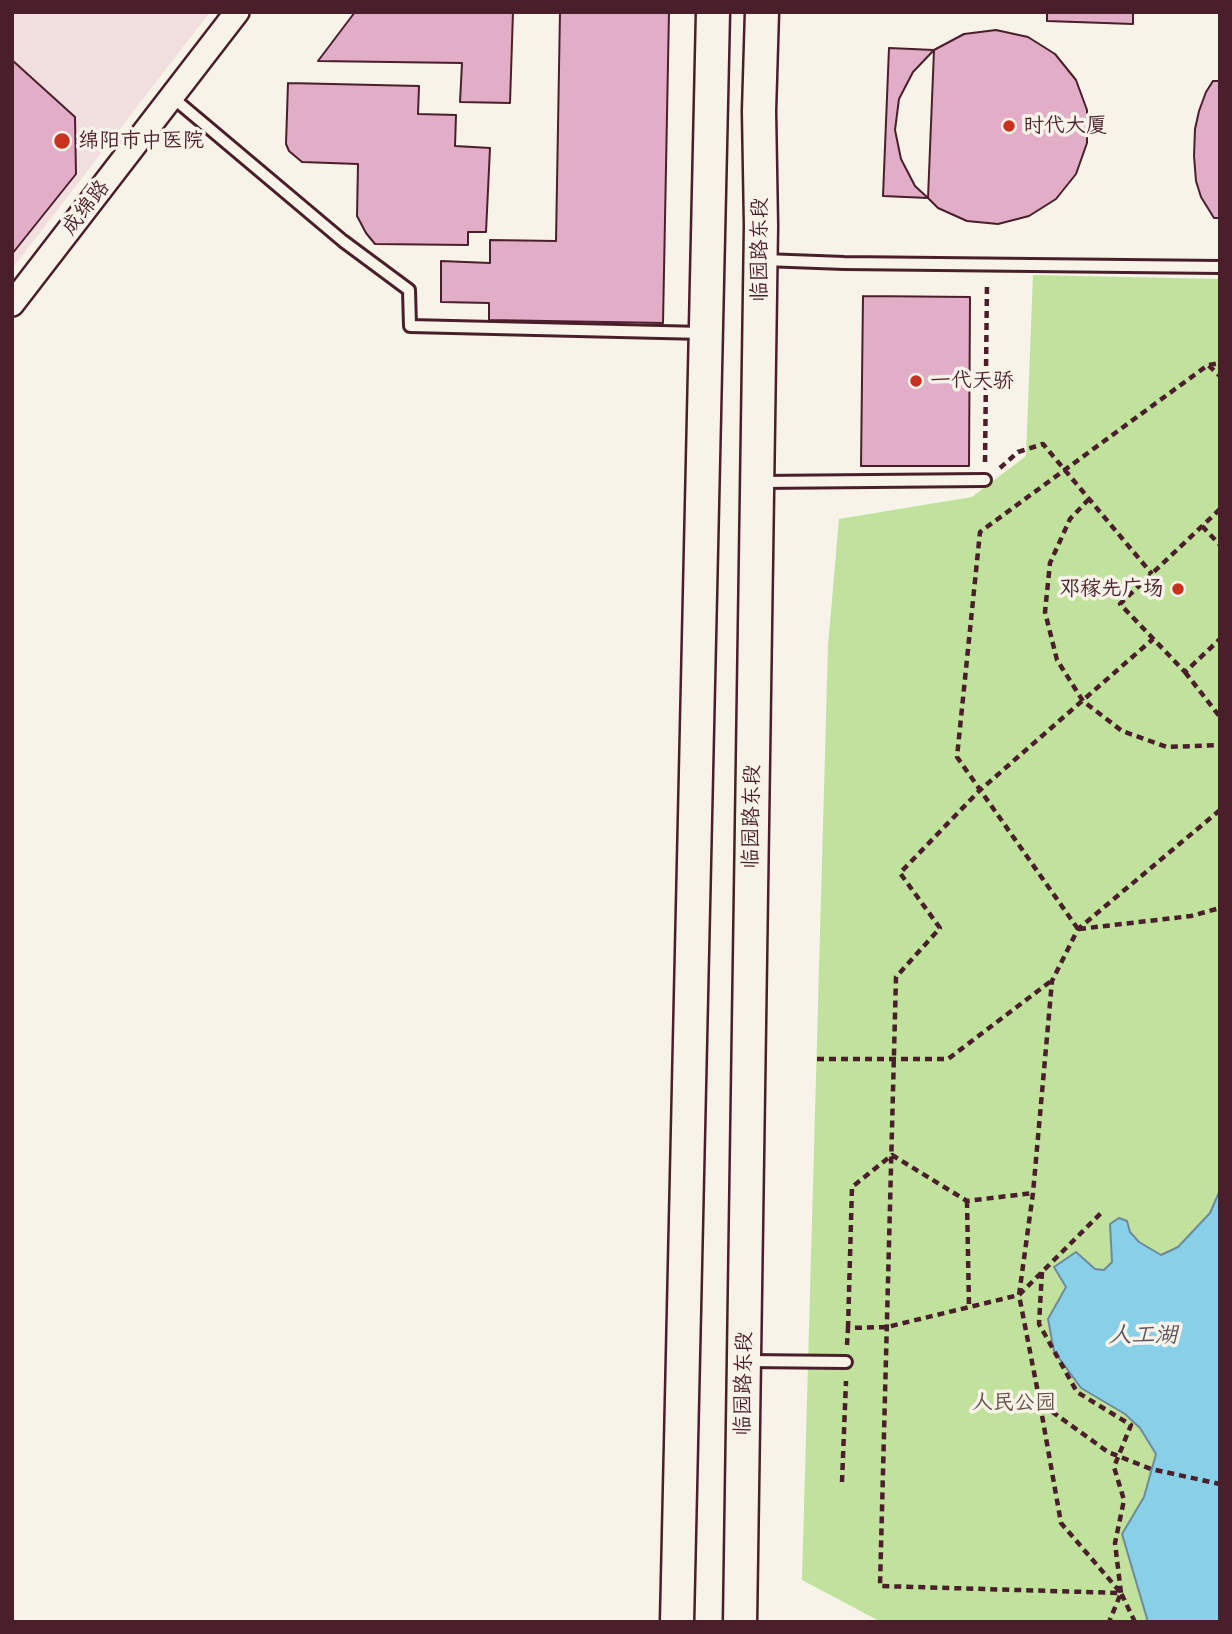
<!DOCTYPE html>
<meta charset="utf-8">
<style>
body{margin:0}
#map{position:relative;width:1232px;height:1634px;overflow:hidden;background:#f7f3e8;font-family:"Playpen Sans",sans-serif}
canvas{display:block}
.frame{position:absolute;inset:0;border:14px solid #4a1f2b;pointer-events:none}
</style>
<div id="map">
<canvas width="1232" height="1634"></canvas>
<div class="frame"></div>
</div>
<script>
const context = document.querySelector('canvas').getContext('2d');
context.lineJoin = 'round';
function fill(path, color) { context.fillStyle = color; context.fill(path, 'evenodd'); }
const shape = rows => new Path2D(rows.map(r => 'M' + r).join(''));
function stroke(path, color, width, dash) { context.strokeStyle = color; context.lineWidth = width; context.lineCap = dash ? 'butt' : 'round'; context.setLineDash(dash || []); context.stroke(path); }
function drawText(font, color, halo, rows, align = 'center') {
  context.font = font + ' "Playpen Sans","LXGW WenKai TC",sans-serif'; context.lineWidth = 7; context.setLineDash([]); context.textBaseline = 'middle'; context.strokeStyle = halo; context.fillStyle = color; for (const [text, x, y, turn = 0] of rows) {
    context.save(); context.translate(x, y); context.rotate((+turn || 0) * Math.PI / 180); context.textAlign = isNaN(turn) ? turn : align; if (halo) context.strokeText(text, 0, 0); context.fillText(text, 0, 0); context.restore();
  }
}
fill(shape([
 [12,12,210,12,12,269]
]), '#f1dede');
fill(shape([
 [1033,275,1220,279,1220,1622,881,1622,802,1580,828,646,839,519,972,497,1026,456]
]), '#c0e29c');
const water = shape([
 [1220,1190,1220,1622,1148,1622,1122,1534,1144,1497,1156,1454,1140,1428,1125,1414,1081,1388,1054,1351,1048,1319,1066,1287,1054,1267,1076,1252,1095,1269,1104,1270,1112,1262,1110,1224,1119,1218,1127,1221,1130,1232,1139,1242,1161,1255,1178,1247,1210,1213,1220,1190]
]);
fill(water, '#87d0e8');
stroke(water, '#6f899c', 2);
const building = shape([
 [355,12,513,12,510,103,460,102,462,63,318,61,355,12],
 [560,12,669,12,663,323,489,320,489,303,441,302,441,261,490,263,490,240,556,241,560,12],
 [1047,12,1133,12,1133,24,1047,21,1047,12],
 [996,30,1028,37,1055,54,1076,80,1087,110,1087,143,1076,174,1056,199,1029,216,998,224,967,221,938,208,928,198,934,50,964,34,996,30],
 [889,48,934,50,913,72,899,99,895,130,901,159,915,186,928,198,883,196,889,48],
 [12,60,75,117,76,174,12,254,12,60],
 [1213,81,1220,81,1220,218,1214,218,1201,197,1196,181,1194,156,1195,129,1199,111,1206,92,1213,81],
 [288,83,419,86,418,114,456,115,455,146,490,148,486,232,468,232,468,245,375,244,366,233,357,216,358,164,302,162,289,151,286,144,288,83],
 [863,296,970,297,969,466,861,466,863,296]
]);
fill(building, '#e2adc7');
stroke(building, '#4a1f2b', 2);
const lane = shape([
 [172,97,343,241,409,290,410,326,703,333],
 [764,260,844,263,1220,267],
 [760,482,985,480],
 [748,1361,846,1362]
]);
const street = shape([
 [12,304,237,12]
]);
const secondary = shape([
 [677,1622,713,12],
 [740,1622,761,226,759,111,762,12]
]);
stroke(lane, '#4a1f2b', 16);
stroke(street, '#4a1f2b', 28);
stroke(secondary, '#4a1f2b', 37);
stroke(shape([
 [1209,365,1220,363],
 [985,462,987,282],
 [1000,468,1018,452,1043,444,1152,574],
 [1089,499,1070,519,1050,563,1045,612,1057,660,1083,701,1122,731,1167,747,1220,745],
 [1220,509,1120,604,1185,672,1220,639],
 [1202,526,1220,545],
 [1185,672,1220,717],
 [1220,810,1078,929,1052,981,1033,1193,1019,1295,1040,1403,1108,1452,1151,1469,1220,1484],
 [1078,929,957,757,980,532,1208,365,1220,376],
 [1079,929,1191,916,1220,908],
 [817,1059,948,1059,1051,981],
 [967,1201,969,1307],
 [1042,1272,1039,1324,1077,1392,1131,1425,1114,1467,1124,1500,1115,1543,1121,1593],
 [848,1328,852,1187,892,1155,967,1201,1033,1193],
 [847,1345,848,1328,887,1327,1019,1295,1102,1212],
 [1040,1404,1061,1523,1121,1593,1109,1622],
 [842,1482,846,1381],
 [1135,1622,1121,1593,880,1586,896,977,940,928,900,873,979,791,1153,639]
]), '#4a1f2b', 4.5, [7, 5]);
stroke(lane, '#f7f3e8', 10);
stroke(street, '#f7f3e8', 23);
stroke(secondary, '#f7f3e8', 32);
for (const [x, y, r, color] of [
 [1009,126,7,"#c8321e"],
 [62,141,9,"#c8321e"],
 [916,381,7,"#c8321e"],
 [1178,589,7,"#c8321e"]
]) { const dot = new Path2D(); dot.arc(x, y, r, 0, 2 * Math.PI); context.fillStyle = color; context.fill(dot); stroke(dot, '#f7f3e8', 2.5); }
drawText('21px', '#4a1f2b', '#f7f3e8', [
 ["时代大厦",1023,126],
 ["绵阳市中医院",78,141],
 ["一代天骄",930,381],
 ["邓稼先广场",1164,589,"right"]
], 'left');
drawText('21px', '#4a1f2b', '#f7f3e8', [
 ["成绵路",86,208,-52],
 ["临园路东段",760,250,-90],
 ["临园路东段",752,817,-89],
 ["临园路东段",744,1384,-89]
]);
drawText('21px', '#685047', '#f7f3e8', [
 ["人民公园",1014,1403]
]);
drawText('italic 23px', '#5c5464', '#f7f3e8', [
 ["人工湖",1143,1336]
]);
</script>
